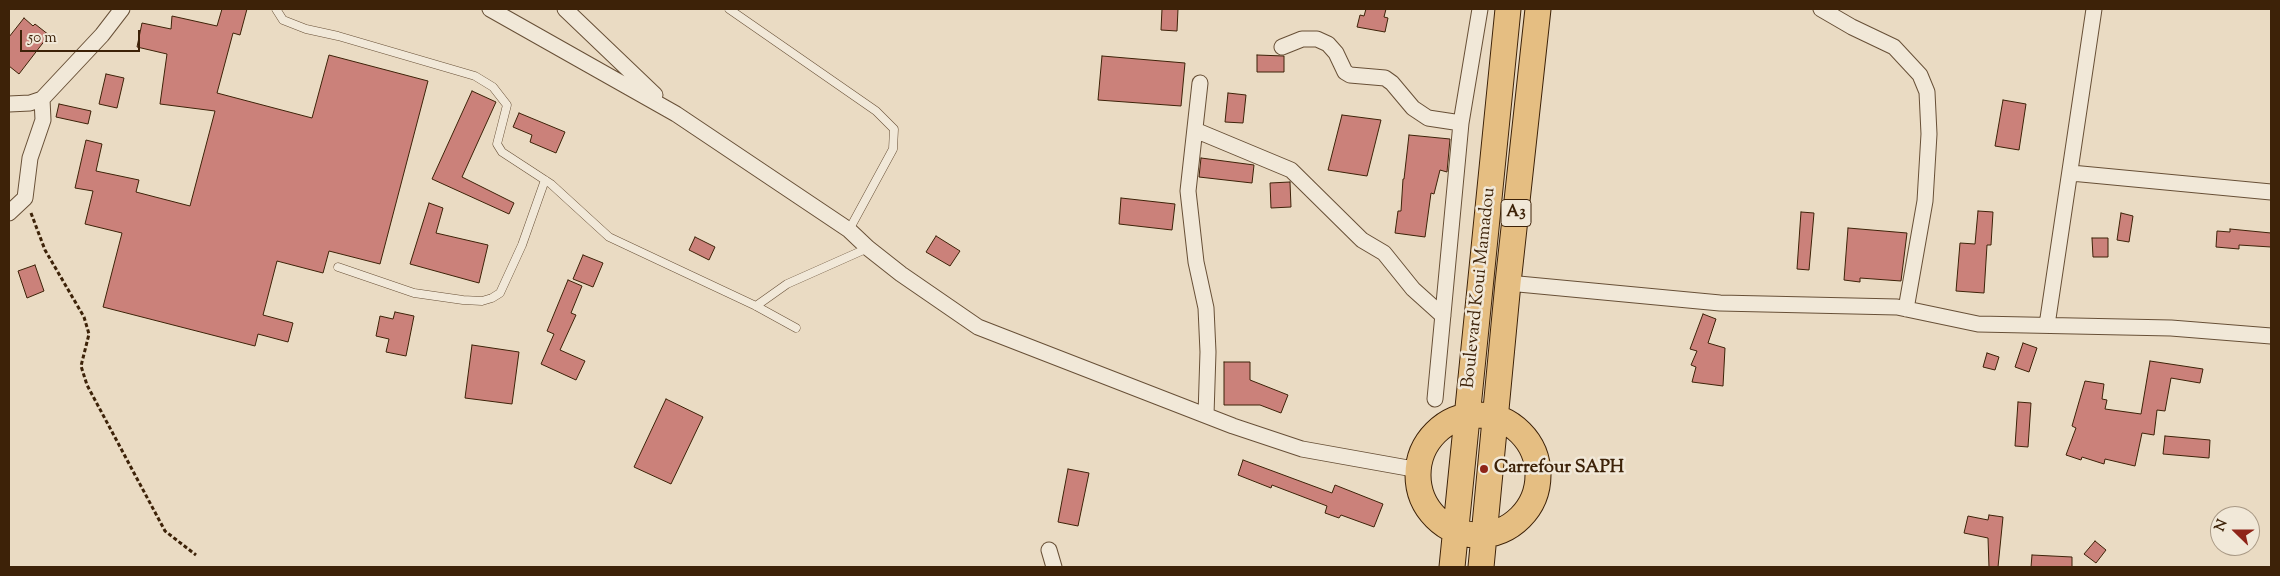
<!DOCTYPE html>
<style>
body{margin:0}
#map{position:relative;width:2280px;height:576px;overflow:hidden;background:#eadbc3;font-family:"Sorts Mill Goudy",serif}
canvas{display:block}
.frame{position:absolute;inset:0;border:10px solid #3d2208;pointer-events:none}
.north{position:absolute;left:2210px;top:506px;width:50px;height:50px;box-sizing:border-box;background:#f1e8d8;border:1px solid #a99985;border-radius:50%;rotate:292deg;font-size:14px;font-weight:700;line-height:20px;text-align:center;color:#3d2208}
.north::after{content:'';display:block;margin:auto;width:18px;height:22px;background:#8f2418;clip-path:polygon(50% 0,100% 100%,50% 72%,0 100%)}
.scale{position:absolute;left:20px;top:30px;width:120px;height:22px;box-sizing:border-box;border:2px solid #3d2208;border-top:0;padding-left:6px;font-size:15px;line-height:18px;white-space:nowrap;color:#3d2208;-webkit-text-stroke:4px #f1e8d8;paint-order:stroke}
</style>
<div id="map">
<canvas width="2280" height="576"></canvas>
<div class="frame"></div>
<div class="north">N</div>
<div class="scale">50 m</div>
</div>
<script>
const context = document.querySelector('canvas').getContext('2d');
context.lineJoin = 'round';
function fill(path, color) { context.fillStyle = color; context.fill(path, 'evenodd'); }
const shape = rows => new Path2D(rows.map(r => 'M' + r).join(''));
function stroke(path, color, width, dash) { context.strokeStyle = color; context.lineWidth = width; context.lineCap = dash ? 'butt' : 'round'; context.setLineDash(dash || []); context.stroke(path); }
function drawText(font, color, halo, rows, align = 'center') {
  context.font = font + ' "Sorts Mill Goudy",serif'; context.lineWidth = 5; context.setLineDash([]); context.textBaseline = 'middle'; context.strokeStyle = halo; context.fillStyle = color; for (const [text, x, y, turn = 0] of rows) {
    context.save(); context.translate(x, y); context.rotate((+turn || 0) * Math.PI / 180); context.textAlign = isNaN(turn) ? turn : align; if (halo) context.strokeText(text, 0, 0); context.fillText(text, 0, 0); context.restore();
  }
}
const building = shape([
 [222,9,247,9,240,35,233,33,217,93,312,118,329,55,428,81,380,264,329,251,323,273,277,261,263,315,293,323,288,342,258,334,255,346,103,307,122,233,85,224,93,191,75,188,86,140,102,144,96,171,139,180,136,192,190,206,215,111,160,104,167,54,137,47,142,23,171,29,172,16,217,26,222,9],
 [1162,9,1178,9,1177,31,1161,30,1162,9],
 [1366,9,1386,9,1384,17,1388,18,1385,32,1357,27,1360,15,1364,16,1366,9],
 [24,18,33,26,35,24,49,35,19,74,9,66,9,37,24,18],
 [1257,55,1284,56,1284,72,1257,72,1257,55],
 [1102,56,1185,63,1181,106,1098,100,1102,56],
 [106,74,124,78,117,108,99,104,106,74],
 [472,91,496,102,462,177,514,203,509,214,432,179,472,91],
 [1228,93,1246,95,1243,123,1225,122,1228,93],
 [2003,100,2026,104,2019,150,1995,146,2003,100],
 [59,104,91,111,88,124,56,117,59,104],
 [519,113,565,132,556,153,530,142,532,135,513,127,519,113],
 [1342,115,1381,120,1367,176,1328,170,1342,115],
 [1409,135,1450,139,1447,172,1440,170,1434,194,1431,193,1425,237,1395,233,1398,211,1401,211,1403,179,1404,179,1409,135],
 [1201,158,1254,165,1252,183,1199,177,1201,158],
 [1290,182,1291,207,1271,208,1270,183,1290,182],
 [1121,198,1175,204,1172,230,1119,224,1121,198],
 [429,203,443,208,436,233,488,245,479,283,410,264,429,203],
 [1978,211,1993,212,1991,245,1987,245,1984,293,1956,291,1960,243,1975,244,1978,211],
 [1801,212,1814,213,1809,270,1797,269,1801,212],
 [2121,213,2133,216,2129,242,2117,240,2121,213],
 [1848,228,1907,233,1901,281,1860,278,1860,282,1844,280,1848,228],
 [2230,229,2271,233,2271,247,2239,245,2239,249,2216,247,2217,231,2230,232,2230,229],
 [936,236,960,251,950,266,926,252,936,236],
 [695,237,715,247,709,260,689,250,695,237],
 [2092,238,2108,238,2108,257,2093,257,2092,238],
 [583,255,603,263,593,287,573,279,583,255],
 [35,265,44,291,27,298,18,271,35,265],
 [568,280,582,286,571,313,576,315,560,350,585,361,576,380,541,364,554,334,547,331,568,280],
 [395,312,414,316,406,356,386,352,389,339,376,336,380,316,393,319,395,312],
 [1703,314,1716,319,1708,343,1725,348,1723,386,1692,382,1696,367,1691,365,1697,351,1690,349,1703,314],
 [2023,343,2037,348,2029,372,2015,367,2023,343],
 [472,345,519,352,512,404,465,398,472,345],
 [1987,353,1999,357,1995,370,1983,367,1987,353],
 [2150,361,2203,369,2200,383,2171,378,2165,411,2157,410,2154,435,2142,433,2135,466,2105,459,2104,464,2082,457,2081,460,2066,455,2076,428,2072,426,2085,381,2104,384,2102,399,2107,400,2105,409,2141,414,2150,361],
 [1224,362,1250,362,1250,380,1288,395,1281,413,1260,405,1224,405,1224,362],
 [666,399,703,417,671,484,634,467,666,399],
 [2018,402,2031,403,2028,447,2015,446,2018,402],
 [2165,436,2210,440,2209,458,2163,454,2165,436],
 [1243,460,1332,493,1335,485,1383,504,1374,527,1341,515,1339,518,1325,513,1327,506,1272,485,1271,488,1238,475,1243,460],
 [1068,469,1089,473,1078,526,1058,522,1068,469],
 [1989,515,2003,517,1998,567,1989,567,1988,538,1964,533,1968,516,1988,520,1989,515],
 [2095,541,2106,550,2096,563,2084,554,2095,541],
 [2032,555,2072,557,2072,567,2031,567,2032,555]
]);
fill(building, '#cb817a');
stroke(building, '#3d2208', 1);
const lane = shape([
 [276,9,283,20,306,29,338,36,475,76,493,87,507,105,497,144,502,152,551,184,609,237,756,306,796,328],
 [729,9,876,111,894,129,893,149,849,230],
 [338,267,414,293,463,300,482,301,492,298,500,293,522,245,545,180],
 [756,306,787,284,868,248]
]);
const street = shape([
 [490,9,676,114,849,230,868,248,901,274,978,327,1233,426,1302,449,1419,470],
 [565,9,655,95],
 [1821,9,1852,27,1894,47,1920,75,1927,92,1929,134,1925,201,1906,309],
 [1282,47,1302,39,1317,39,1328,44,1336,53,1345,72,1350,75,1385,78,1392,83,1413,108,1428,118,1461,123],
 [1200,83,1188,191,1196,262,1206,308,1208,352,1206,415],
 [9,104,30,103,42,99,102,35,122,9],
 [1195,130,1291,170,1362,240,1384,253,1413,289,1443,316],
 [2071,173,2271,192],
 [9,213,25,198,30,158,43,120,42,99],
 [1508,283,1720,303,1897,307,1978,324,2171,328,2271,336],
 [2047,325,2094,9],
 [1435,399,1461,123,1480,9],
 [1049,550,1054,567]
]);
const primary = shape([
 '1418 475a60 60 0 1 1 120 0a60 60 0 1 1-120 0Z',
 [1452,567,1508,9],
 [1481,567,1508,283,1538,9]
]);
stroke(lane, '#685037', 9);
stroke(street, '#685037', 17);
stroke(primary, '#3d2208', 27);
stroke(shape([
 [31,213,45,250,84,317,89,334,81,366,87,385,165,531,196,555]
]), '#3d2208', 3, [4, 2.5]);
stroke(lane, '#f1e8d8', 8);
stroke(street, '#f1e8d8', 15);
stroke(primary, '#e5be82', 25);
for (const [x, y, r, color] of [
 [1484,469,5,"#8f2418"]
]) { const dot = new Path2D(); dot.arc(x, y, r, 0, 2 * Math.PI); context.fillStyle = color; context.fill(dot); stroke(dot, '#f1e8d8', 2); }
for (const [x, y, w] of [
 [1516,213,30]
]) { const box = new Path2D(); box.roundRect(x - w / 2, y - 13.5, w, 27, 4); context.fillStyle = '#f1e8d8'; context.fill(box); stroke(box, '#3d2208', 1); }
drawText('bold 16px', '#3d2208', null, [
 ["A3",1516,213]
]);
drawText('18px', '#3d2208', '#f1e8d8', [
 ["Boulevard Koui Mamadou",1480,288,-84]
]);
drawText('bold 18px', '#3d2208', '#f1e8d8', [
 ["Carrefour SAPH",1494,469]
], 'left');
</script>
